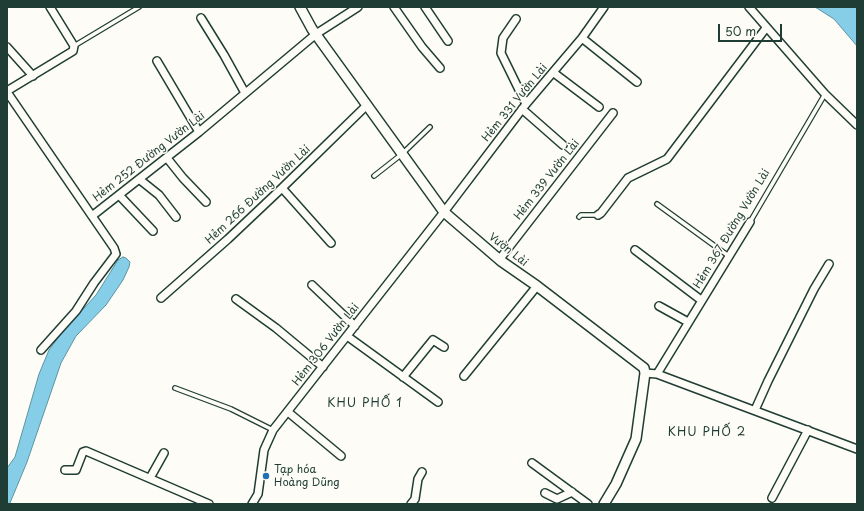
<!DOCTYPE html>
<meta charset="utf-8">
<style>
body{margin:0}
#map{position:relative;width:864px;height:511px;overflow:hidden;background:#fdfcf7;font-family:"Playpen Sans",sans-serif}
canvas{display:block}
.frame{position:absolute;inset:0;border:8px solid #1f3d34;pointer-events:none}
.scale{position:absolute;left:718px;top:24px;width:64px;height:18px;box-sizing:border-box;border:2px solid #1f3d34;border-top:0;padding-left:5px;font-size:12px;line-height:14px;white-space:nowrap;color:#1f3d34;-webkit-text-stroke:3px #fdfcf7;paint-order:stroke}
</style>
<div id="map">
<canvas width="864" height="511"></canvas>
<div class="frame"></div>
<div class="scale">50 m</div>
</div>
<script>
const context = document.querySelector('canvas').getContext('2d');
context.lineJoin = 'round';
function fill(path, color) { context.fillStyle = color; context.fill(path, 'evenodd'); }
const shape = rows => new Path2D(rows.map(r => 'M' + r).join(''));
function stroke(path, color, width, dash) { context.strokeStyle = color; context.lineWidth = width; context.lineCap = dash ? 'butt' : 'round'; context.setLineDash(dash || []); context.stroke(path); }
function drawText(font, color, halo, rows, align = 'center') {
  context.font = font + ' "Playpen Sans",sans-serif'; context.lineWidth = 3; context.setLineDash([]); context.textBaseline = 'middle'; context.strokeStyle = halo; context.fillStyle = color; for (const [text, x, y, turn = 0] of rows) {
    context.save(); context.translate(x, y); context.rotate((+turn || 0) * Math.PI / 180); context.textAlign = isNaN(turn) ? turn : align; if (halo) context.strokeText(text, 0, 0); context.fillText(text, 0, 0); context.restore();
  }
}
const water = shape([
 [815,7,857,7,857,46,834,19,815,7],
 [123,257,126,258,130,262,129,267,123,280,106,305,76,336,61,363,27,462,10,503,10,504,7,504,7,468,15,457,39,374,49,350,63,331,96,295,118,260,123,257]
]);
fill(water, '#86cee8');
stroke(water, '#5d94a0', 1);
const service = shape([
 [74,46,139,7],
 [374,176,402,154,430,127],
 [657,204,730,257],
 [579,217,581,215,598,215],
 [750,222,825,94],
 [175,388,231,409,273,430]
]);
const minor = shape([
 [394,7,422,47,440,68],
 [425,7,448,41],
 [749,7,825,94,857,125],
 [201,18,224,55,245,93],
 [516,19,503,38,501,53,526,104],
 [582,38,637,82],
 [7,47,33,76],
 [157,61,199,132],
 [554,73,599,107],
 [7,91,73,51,74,46,50,7],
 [7,92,92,216,199,132,316,34,358,7],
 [522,109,563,145],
 [167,158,183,178,206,202],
 [139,179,159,195,176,217],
 [282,188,331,243],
 [119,195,153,231],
 [598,215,601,213,628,178,667,159,766,28],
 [635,250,701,300],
 [499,260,613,113],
 [312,285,355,326],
 [161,298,228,239,282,188,367,105],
 [236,299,276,328,323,367],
 [659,306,688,322],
 [347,336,438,402],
 [41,350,76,311,94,283,116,254,114,248,92,216],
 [645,373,657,374,857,449],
 [657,374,750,222],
 [464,376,537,286],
 [403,377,433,340,444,347],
 [755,410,768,381,814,289,829,264],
 [288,412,341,456],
 [532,463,588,504],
 [65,470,76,470,83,452,86,451,209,504],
 [150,478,164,453],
 [545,493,557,499,572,492],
 [772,498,808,430],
 [252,504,258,494,264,450,273,430,444,212,526,104,582,38,604,7],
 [411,504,415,499,418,479,422,472]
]);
const secondary = shape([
 [300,7,312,29,444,212,501,261,537,286,644,368,645,373,636,439,616,484,604,504]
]);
stroke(service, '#1f3d34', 6);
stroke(minor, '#1f3d34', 10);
stroke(secondary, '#1f3d34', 12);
stroke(service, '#fdfcf7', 3.5);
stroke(minor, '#fdfcf7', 7);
stroke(secondary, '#fdfcf7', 9);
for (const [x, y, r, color] of [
 [266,476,4,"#1f6fb2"]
]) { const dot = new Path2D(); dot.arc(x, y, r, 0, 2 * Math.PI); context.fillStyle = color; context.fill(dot); stroke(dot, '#fdfcf7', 1.5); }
drawText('11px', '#1f3d34', '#fdfcf7', [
 ["Hẻm 331 Vườn Lài",515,103,-51],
 ["Hẻm 252 Đường Vườn Lài",149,157,-38],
 ["Hẻm 339 Vườn Lài",547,180,-52],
 ["Hẻm 266 Đường Vườn Lài",258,195,-43],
 ["Hẻm 367 Đường Vườn Lài",732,229,-59],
 ["Vườn Lài",508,250,38],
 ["Hẻm 306 Vườn Lài",326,345,-52]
]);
drawText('11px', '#1f3d34', '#fdfcf7', [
 ["Tạp hóa",274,470],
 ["Hoàng Dũng",274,483]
], 'left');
context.letterSpacing = '1px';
drawText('12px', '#1f3d34', '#fdfcf7', [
 ["KHU PHỐ 1",365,404],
 ["KHU PHỐ 2",707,433]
]);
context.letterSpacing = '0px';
</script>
